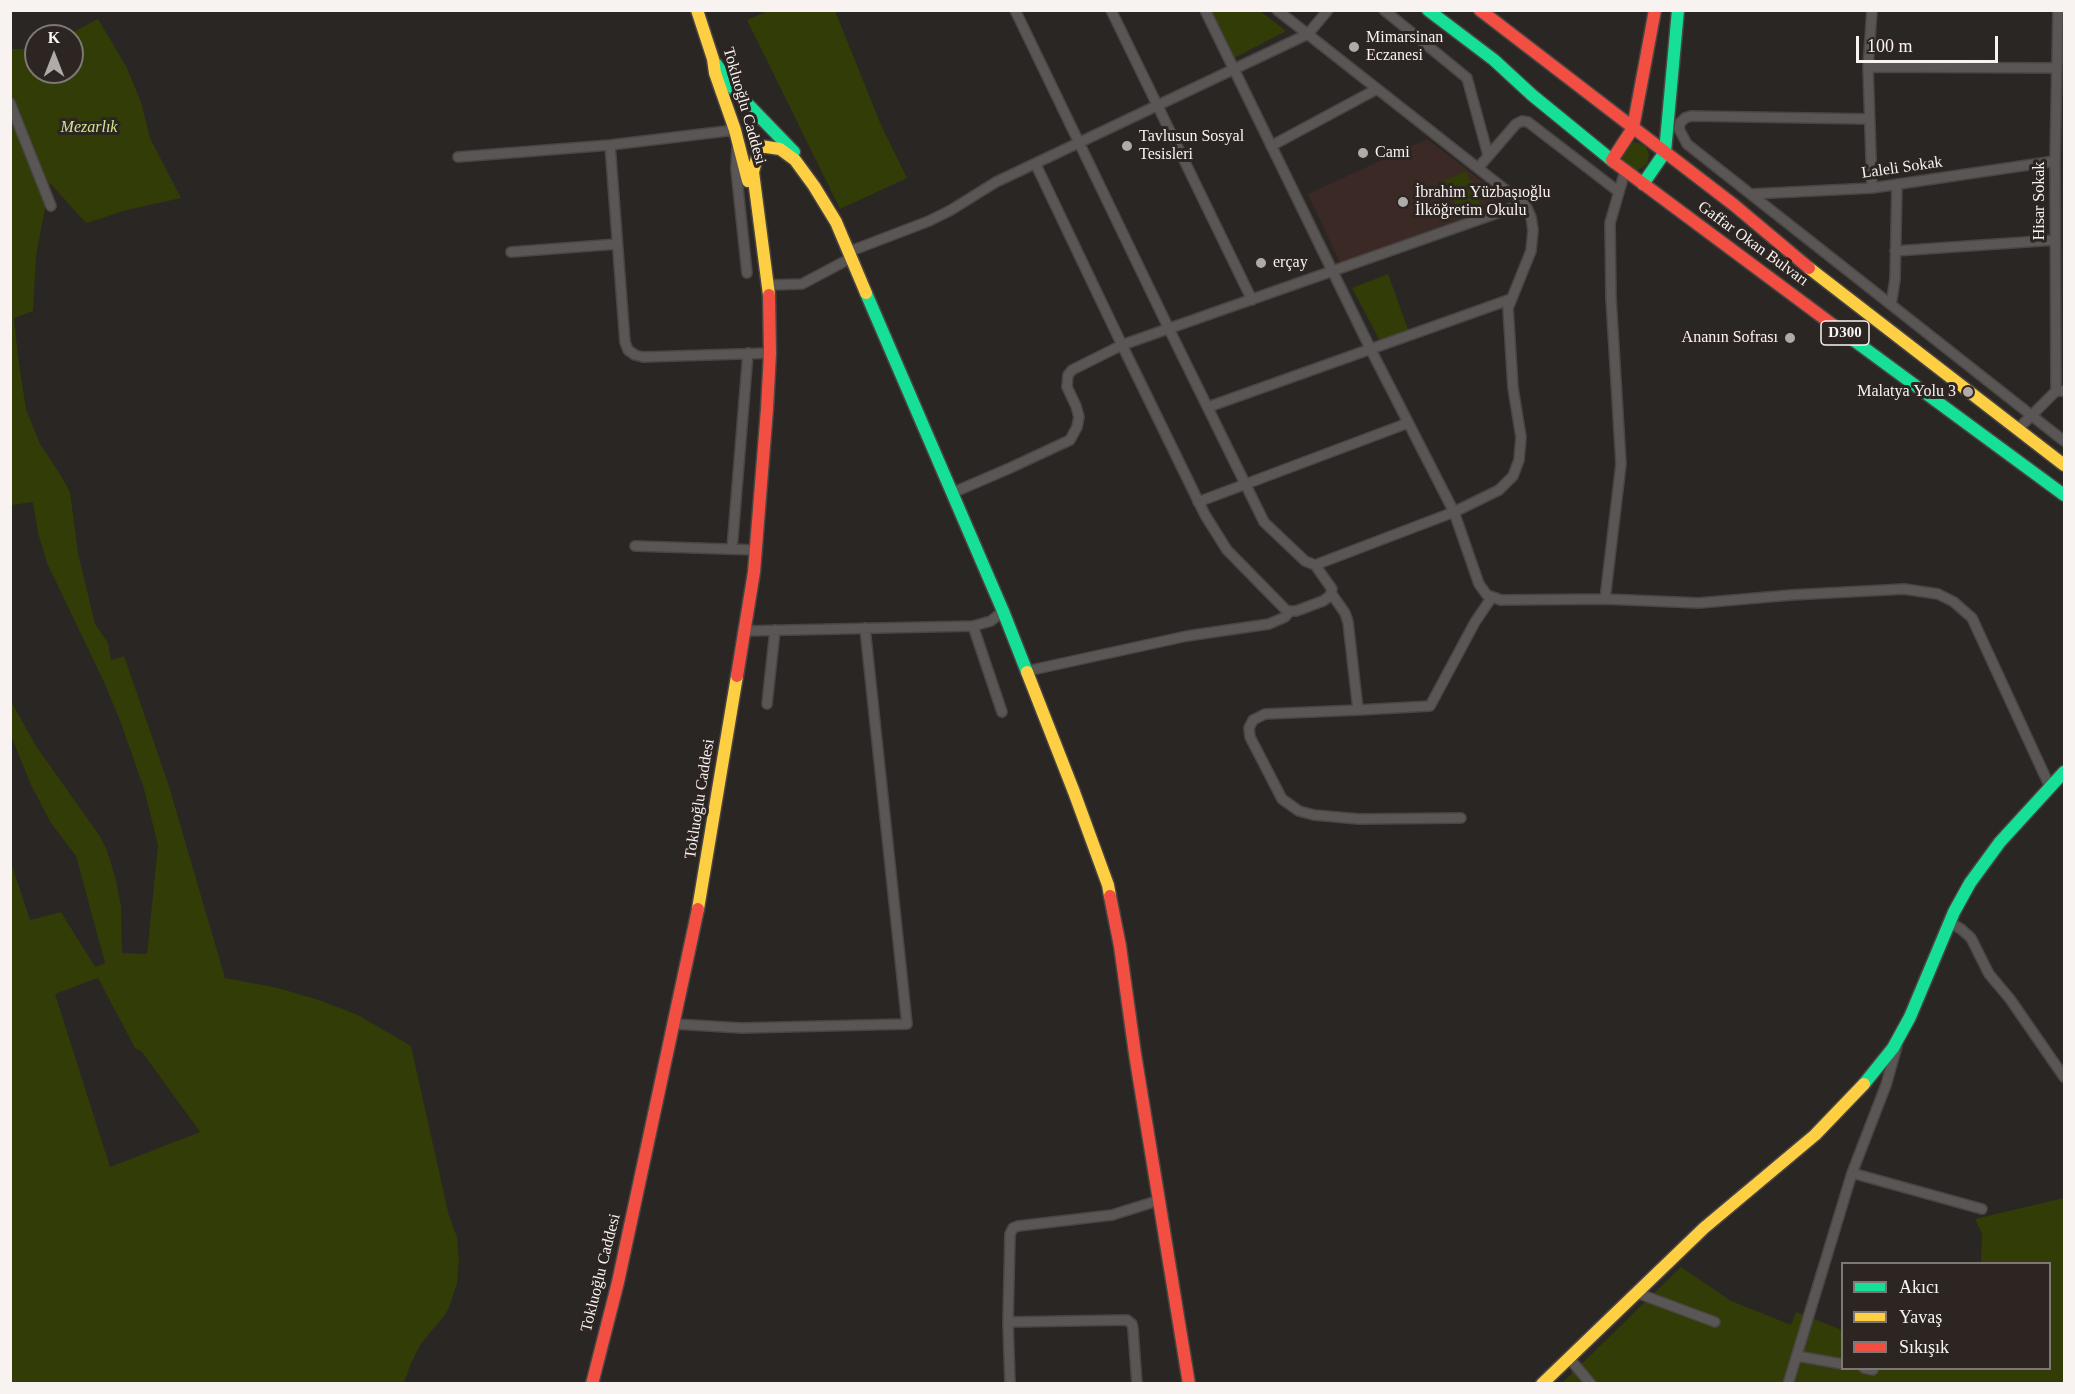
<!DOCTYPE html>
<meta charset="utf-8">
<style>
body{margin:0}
#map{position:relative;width:2075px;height:1394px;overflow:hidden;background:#2a2624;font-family:Georgia,serif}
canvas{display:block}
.frame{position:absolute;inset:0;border:12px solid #f8f3f1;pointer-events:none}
.legend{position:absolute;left:1841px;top:1262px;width:210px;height:108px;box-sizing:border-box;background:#2c2522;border:2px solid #7e7775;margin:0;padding:8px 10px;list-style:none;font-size:18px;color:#f8f3f1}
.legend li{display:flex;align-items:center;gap:12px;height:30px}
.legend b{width:30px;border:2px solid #7e7775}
.north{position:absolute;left:24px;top:24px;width:60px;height:60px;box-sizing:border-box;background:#2c2522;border:2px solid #7e7775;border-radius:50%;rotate:0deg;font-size:16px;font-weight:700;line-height:24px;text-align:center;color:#f8f3f1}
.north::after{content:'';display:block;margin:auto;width:21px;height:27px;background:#b0aba9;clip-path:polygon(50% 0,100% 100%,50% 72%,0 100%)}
.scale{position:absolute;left:1856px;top:36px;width:142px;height:27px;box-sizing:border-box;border:3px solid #f8f3f1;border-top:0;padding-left:8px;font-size:18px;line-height:21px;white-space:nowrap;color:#f8f3f1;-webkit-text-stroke:4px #2c2522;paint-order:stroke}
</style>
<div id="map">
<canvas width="2075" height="1394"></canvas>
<div class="frame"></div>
<ul class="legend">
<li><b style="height:8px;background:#16e098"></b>Akıcı</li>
<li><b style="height:8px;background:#ffcf43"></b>Yavaş</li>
<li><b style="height:8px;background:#f24e42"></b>Sıkışık</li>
</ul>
<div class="north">K</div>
<div class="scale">100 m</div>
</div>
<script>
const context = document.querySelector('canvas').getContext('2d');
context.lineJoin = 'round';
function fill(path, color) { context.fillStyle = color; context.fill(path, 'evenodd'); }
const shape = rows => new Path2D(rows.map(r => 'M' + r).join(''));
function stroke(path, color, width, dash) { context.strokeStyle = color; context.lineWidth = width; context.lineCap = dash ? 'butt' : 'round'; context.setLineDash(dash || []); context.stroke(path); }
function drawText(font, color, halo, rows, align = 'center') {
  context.font = font + ' Georgia,serif'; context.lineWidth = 6; context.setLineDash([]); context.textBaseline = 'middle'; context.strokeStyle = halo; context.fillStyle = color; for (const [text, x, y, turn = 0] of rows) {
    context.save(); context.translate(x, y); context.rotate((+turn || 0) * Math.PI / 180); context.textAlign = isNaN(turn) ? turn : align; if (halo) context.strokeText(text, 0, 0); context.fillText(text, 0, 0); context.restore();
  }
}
fill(shape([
 [1427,139,1491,188,1498,210,1341,265,1308,194]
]), '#3a2924');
fill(shape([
 [770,10,835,11,881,125,907,178,840,209,747,20],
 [1211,11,1260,11,1286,31,1234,58],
 [98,19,127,68,141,102,150,138,181,198,127,210,86,223,50,183,36,256,33,311,14,318,18,357,26,409,40,444,60,474,70,492,78,553,95,624,108,643,111,660,124,656,168,783,225,978,278,988,319,1000,358,1015,411,1046,449,1216,457,1237,459,1260,457,1283,450,1305,445,1315,422,1342,411,1363,404,1383,11,1383,10,860,30,920,61,912,95,967,105,963,76,856,51,823,31,785,11,736,11,701,36,746,99,835,106,848,115,876,121,906,122,953,147,954,158,845,144,789,121,723,104,682,47,563,38,533,33,502,11,505,11,49,36,49,36,72,72,72,72,36,66,36],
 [98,978,135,1048,142,1052,200,1132,110,1167,55,994],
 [1634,142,1639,143,1646,147,1649,155,1647,164,1636,171,1624,167,1621,152],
 [1466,171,1483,209,1461,218,1444,181],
 [1388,274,1412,340,1385,350,1352,288],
 [2064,1198,2064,1383,1561,1384,1681,1267,1731,1301,1791,1325,1796,1312,1842,1330,1842,1368,2050,1368,2050,1264,1981,1263,1982,1233,1975,1219]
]), '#323c07');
const street = shape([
 [1015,10,1169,329,1264,522,1305,561,1315,565,1454,512,1499,490,1513,476,1519,460,1521,437,1513,388,1508,308,1531,251,1533,230,1531,217,1526,206,1277,10],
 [1111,10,1252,300],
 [1205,10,1371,350,1454,512,1479,584,1487,595,1501,600,1605,599,1699,603,1791,595,1904,589,1938,594,1954,602,1972,618,2050,787],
 [1384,10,1467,78,1488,155],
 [1868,67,2057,68],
 [10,103,51,206],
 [1869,119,1691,116,1685,118,1680,123,1679,129,1687,144,2064,441],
 [610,145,625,342,628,350,635,355,643,357,770,353],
 [1271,146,1377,89],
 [737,148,736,169,747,273],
 [458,157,610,145,735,130],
 [1036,165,1122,345,1523,204],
 [1478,168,1516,124,1522,121,1528,122,1619,192],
 [1872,188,1868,67,1872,10],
 [1752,194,1872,188,2055,161],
 [1895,251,2055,240],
 [511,252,617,244],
 [848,252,929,221,951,210,996,182,1308,34,1328,10],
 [769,285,802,284,851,258],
 [1891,305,1895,279,1897,184],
 [2056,391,2055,161,2058,10],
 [1208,407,1511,299],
 [2017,430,2056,391,2064,391],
 [952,493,1010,468,1070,440,1077,427,1079,417,1076,406,1067,387,1068,375,1072,370,1122,345,1205,515,1227,550,1286,610,1290,611,1296,611,1323,601,1330,596,1332,589,1315,565],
 [1198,502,1408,423],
 [635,546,757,550],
 [732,549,748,353],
 [1331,593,1345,613,1348,622,1358,710,1430,706,1475,622,1492,597],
 [1605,599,1621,464,1611,298,1610,223,1625,171],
 [973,626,1002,712],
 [745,631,973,626,991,621,1003,611],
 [1027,671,1187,636,1269,624,1285,617,1290,611],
 [767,704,775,630],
 [1358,710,1265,714,1253,720,1249,728,1250,737,1282,799,1299,811,1314,815,1359,819,1461,818],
 [1949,922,1961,929,1971,938,1989,974,2010,999,2064,1077],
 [674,1024,742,1028,907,1024,865,628],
 [1852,1173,1982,1209],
 [1637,1293,1715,1322],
 [1008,1322,1127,1320,1132,1324,1133,1329,1137,1384],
 [1797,1356,1842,1364],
 [1569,1358,1591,1384],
 [1864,1368,1873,1370],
 [1010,1384,1008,1322,1010,1234,1013,1228,1018,1226,1112,1215,1160,1200],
 [1788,1384,1852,1173,1886,1085,1897,1046]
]);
const fast = shape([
 [1428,10,1494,60,1532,95,1614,162],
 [716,64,735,91,794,152],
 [1643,184,1665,152,1678,10],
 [866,293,1003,611,1027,672],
 [1833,325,2064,495],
 [1864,1084,1893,1048,1910,1017,1954,912,1970,883,2000,842,2064,772]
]);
const slow = shape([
 [697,10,713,59,715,73,735,130,748,181],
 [1809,268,2064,465],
 [769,295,753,172,760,146,780,149,795,160,814,186,836,222,866,293],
 [1027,672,1074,792,1108,885,1110,896],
 [698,909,737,676],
 [1542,1384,1704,1228,1815,1135,1864,1084]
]);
const jam = shape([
 [1480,10,1734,205,1809,268],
 [1612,160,1633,128,1655,10],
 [1614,162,1833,325],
 [737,676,754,572,767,409,770,353,769,295],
 [1110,896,1120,946,1135,1054,1189,1384],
 [592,1384,618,1282,698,909]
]);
stroke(street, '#484543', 12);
stroke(fast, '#484543', 15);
stroke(slow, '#484543', 15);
stroke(jam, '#484543', 15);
stroke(street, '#5a5655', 9);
stroke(fast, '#16e098', 12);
stroke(slow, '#ffcf43', 12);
stroke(jam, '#f24e42', 12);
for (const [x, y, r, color] of [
 [1354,47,6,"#b0aba9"],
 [1127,146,6,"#b0aba9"],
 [1363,153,6,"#b0aba9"],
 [1403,202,6,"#b0aba9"],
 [1261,263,6,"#b0aba9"],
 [1790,338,6,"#b0aba9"],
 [1968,392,6,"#b0aba9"]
]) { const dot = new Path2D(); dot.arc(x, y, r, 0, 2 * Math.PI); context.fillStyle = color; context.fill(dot); stroke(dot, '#2c2522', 2); }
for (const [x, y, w] of [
 [1845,333,48]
]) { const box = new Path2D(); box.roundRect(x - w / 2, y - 12, w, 24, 4.5); context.fillStyle = '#2c2522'; context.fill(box); stroke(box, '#f8f3f1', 1.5); }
drawText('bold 15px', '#f8f3f1', null, [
 ["D300",1845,333]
]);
drawText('16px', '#f8f3f1', '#2c2522', [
 ["Mimarsinan",1366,38],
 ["Eczanesi",1366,56],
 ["Tavlusun Sosyal",1139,137],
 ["Tesisleri",1139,155],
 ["Cami",1375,153],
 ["İbrahim Yüzbaşıoğlu",1415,193],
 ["İlköğretim Okulu",1415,211],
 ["erçay",1273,263],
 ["Ananın Sofrası",1778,338,"right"],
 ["Malatya Yolu 3",1956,392,"right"]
], 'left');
drawText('16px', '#f8f3f1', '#2c2522', [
 ["Tokluoğlu Caddesi",744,106,74],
 ["Laleli Sokak",1902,168,-8],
 ["Hisar Sokak",2040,201,-90],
 ["Gaffar Okan Bulvarı",1753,244,36],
 ["Tokluoğlu Caddesi",700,799,-81],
 ["Tokluoğlu Caddesi",601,1273,-76]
]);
drawText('italic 16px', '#cfe88e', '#2c2522', [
 ["Mezarlık",89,128]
]);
</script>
